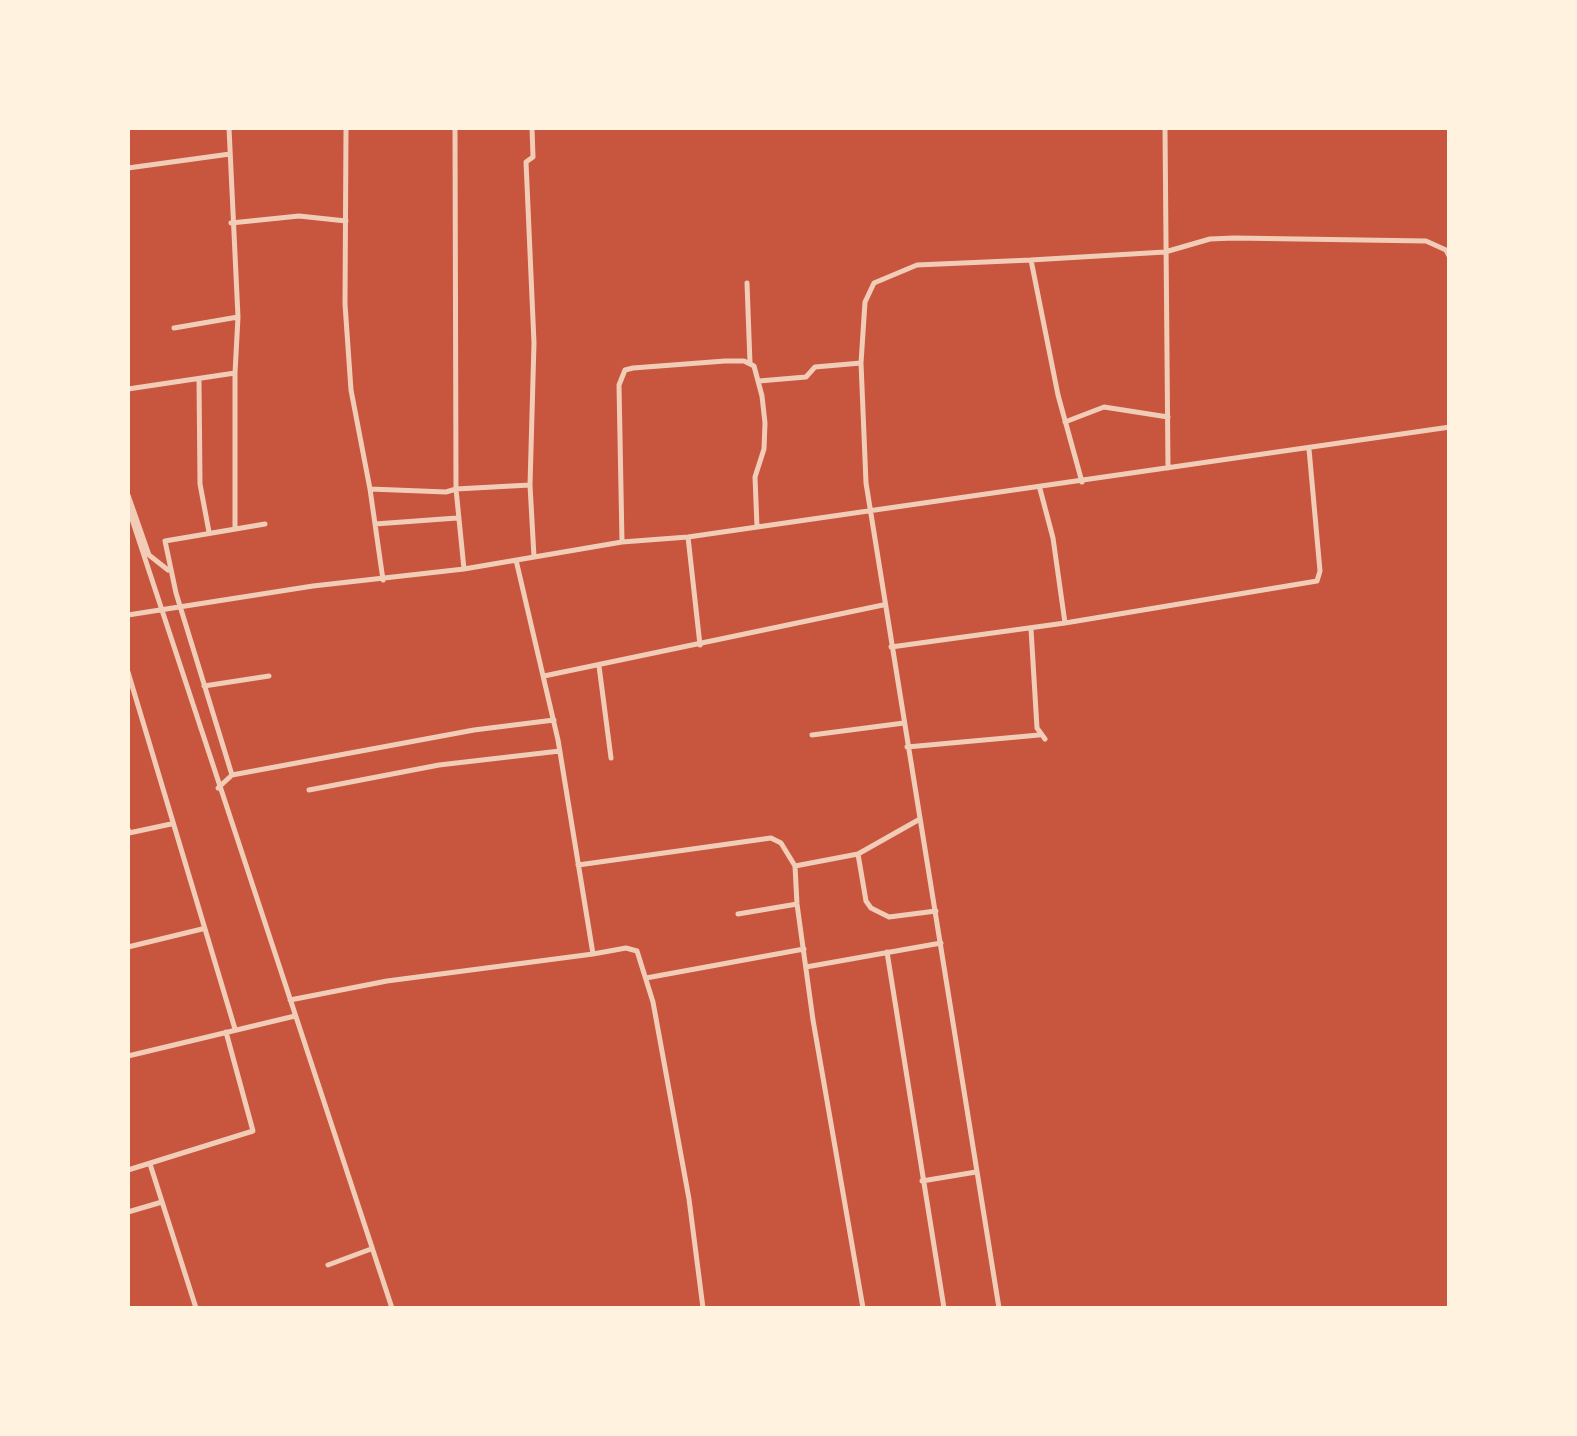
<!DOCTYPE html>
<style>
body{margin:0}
#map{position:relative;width:1577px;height:1436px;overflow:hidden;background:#c8553d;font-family:Ubuntu,sans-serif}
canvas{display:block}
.frame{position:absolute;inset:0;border:130px solid #fff3e0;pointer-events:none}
</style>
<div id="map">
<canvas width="1577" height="1436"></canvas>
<div class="frame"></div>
</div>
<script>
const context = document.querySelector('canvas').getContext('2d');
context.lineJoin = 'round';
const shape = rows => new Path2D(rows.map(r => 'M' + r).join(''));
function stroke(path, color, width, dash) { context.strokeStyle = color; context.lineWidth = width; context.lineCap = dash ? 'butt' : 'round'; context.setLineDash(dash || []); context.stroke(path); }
stroke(shape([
 [346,128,345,304,351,390,370,489,383,580],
 [455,128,456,489,464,569],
 [532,128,533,157,526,162,534,343,530,485,534,557],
 [1165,128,1168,468],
 [128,168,230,154],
 [231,223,299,216,346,221],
 [747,283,750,363],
 [174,328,238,317],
 [235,373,235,529],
 [199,379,200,484,209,532],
 [759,381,806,377,815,367,861,363],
 [128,389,235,373,238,317,229,128],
 [1065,422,1104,407,1168,417],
 [1082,482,1058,395,1031,260,1165,252,1210,239,1234,238,1426,241,1446,250,1450,258],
 [370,489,446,492,456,489,530,485],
 [128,495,149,555,168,570],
 [128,507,392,1308],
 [375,524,457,518],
 [688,537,700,645],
 [622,542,619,385,625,370,633,368,725,361,744,361,754,366,762,396,765,423,764,449,755,477,757,527],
 [516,560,558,740,593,954,626,948,637,951,653,1002,689,1199,703,1308],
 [128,615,313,586,464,569,622,542,688,537,1450,427],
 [1065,623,1317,581,1320,571,1309,449],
 [1031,629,1037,728,1045,739],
 [891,647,1065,623,1053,538,1040,489],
 [599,666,611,758],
 [128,672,235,1029],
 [544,676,883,605],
 [204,686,269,676],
 [812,735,904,723],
 [907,747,1039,735],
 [232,775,474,730,554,720],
 [218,788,232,775,176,593,165,541,265,524],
 [309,790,439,765,560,751],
 [128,829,129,833,171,824],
 [858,854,866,901,871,908,889,917,936,911],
 [578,865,771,838,781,843,795,866,797,904,813,1020,863,1308],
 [795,866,858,854,920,819],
 [738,914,797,904],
 [128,947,202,929],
 [887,952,944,1308],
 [806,967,941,943],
 [646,978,804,949],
 [290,1000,387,981,593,954],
 [128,1056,295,1016],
 [150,1164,196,1308],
 [128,1170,253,1131,226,1032],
 [922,1181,976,1172],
 [128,1212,162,1202],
 [328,1265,371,1249],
 [999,1308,866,483,861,363,865,302,874,283,917,265,1031,260]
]), '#f1ccb7', 5);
</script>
